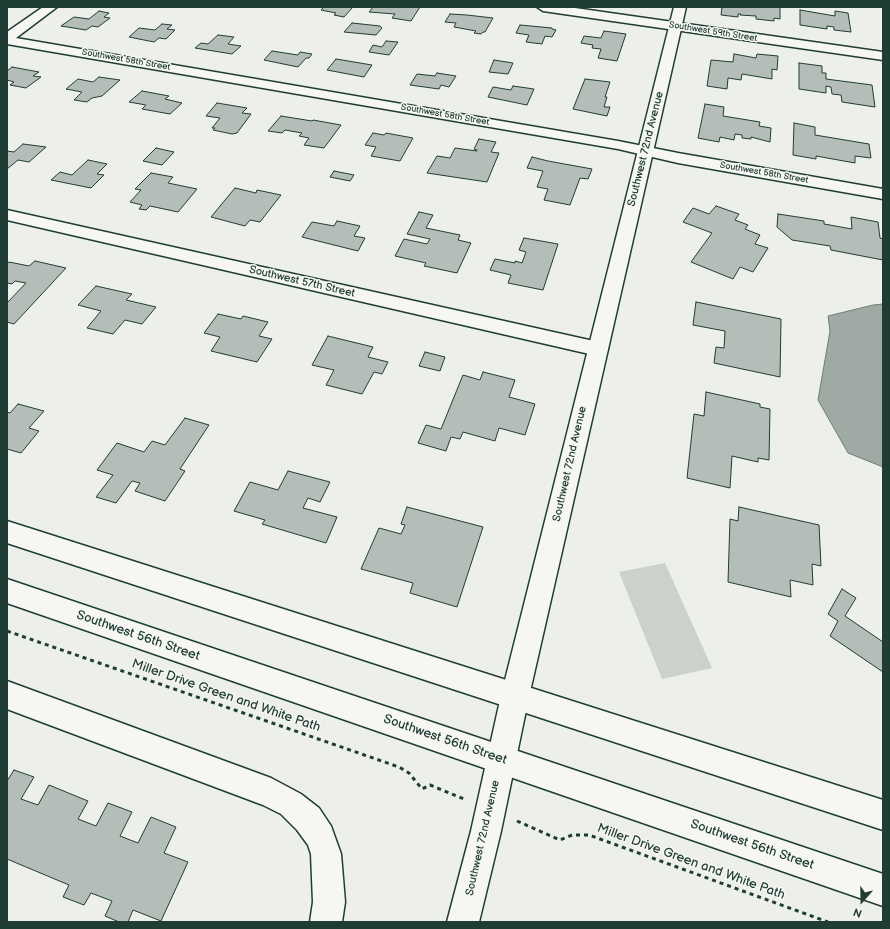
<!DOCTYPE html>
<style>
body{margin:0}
#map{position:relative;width:890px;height:929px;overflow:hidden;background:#edefea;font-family:"Balsamiq Sans",sans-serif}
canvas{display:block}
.frame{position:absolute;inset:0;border:8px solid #1f3d34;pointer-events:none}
.north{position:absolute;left:842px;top:881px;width:40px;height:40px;-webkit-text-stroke:3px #f6f6f2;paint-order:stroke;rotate:200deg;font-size:11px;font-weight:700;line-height:16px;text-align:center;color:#1f3d34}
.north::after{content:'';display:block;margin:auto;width:14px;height:18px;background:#1f3d34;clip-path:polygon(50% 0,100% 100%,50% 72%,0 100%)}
</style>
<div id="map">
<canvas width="890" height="929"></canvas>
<div class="frame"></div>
<div class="north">N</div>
</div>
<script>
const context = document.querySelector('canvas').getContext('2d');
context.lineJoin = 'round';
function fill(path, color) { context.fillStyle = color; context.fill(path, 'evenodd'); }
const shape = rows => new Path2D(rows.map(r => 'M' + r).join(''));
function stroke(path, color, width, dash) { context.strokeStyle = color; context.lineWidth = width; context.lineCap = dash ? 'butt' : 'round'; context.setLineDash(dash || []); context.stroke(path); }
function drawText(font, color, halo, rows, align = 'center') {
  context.font = font + ' "Balsamiq Sans",sans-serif'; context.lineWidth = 3; context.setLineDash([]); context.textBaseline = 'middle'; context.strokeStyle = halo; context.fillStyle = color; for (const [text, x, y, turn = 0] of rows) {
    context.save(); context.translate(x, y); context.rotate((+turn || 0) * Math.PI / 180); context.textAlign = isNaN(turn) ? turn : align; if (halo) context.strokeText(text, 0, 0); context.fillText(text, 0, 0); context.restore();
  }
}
fill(shape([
 [665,563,712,668,662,679,619,572]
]), '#cbd2cc');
const water = shape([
 [883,304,883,467,848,453,818,400,830,331,828,316,873,305,883,304]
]);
fill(water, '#9faaa4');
stroke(water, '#6c7e77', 1);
const building = shape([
 [324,7,353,7,344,17,334,15,336,13,321,10,324,7],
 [373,7,420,7,411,21,392,18,395,14,369,12,373,7],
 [722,7,780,7,780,19,774,18,774,21,756,19,756,16,740,15,741,14,738,14,738,17,721,15,722,7],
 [800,10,835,16,835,11,848,13,851,32,834,30,834,27,827,26,827,29,800,25,800,10],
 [99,11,109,13,104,17,110,18,98,27,92,26,86,30,61,26,74,17,89,19,99,11],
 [450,14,467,15,493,18,485,32,483,32,481,34,474,33,476,31,454,27,456,23,445,22,450,14],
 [352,23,380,26,382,28,376,35,344,32,352,23],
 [162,24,172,25,167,29,175,30,166,39,159,38,154,42,129,37,139,28,155,30,162,24],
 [520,25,552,28,552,29,556,30,552,37,545,36,542,44,526,42,529,35,516,33,520,25],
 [604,31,626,34,617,61,598,58,601,49,592,48,593,45,581,43,584,36,601,38,604,31],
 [218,35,234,37,228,44,241,46,232,54,195,48,201,43,208,44,218,35],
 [386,41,398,42,389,55,369,52,373,45,382,47,386,41],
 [272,51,298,55,300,52,312,54,309,58,306,58,298,67,264,60,272,51],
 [734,54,756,58,757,54,778,56,777,70,772,69,772,79,742,74,741,80,728,78,727,89,707,86,711,60,733,62,734,54],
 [336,59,372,65,364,77,327,70,336,59],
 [494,60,513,63,508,74,489,72,494,60],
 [799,63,822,66,822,73,826,73,826,79,872,85,875,107,842,102,841,95,832,94,831,87,826,86,826,93,799,89,799,63],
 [12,67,39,72,33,76,41,77,26,88,10,85,14,82,7,80,7,71,12,67],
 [437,73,456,76,449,87,441,85,439,89,410,85,417,74,435,76,437,73],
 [99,77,120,80,102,96,92,98,87,102,74,100,82,92,66,89,78,79,93,82,99,77],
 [585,79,610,82,605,97,607,97,604,107,610,107,607,116,573,109,585,79],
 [513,86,534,89,527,105,488,97,493,87,511,90,513,86],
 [142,91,169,96,165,99,182,103,170,114,142,109,146,105,129,102,142,91],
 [217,103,247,108,242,113,251,114,237,133,232,134,213,130,215,128,212,128,220,118,206,116,217,103],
 [705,104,724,107,723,116,760,122,759,126,771,128,770,142,751,137,751,139,742,138,742,135,735,134,734,140,720,137,719,142,698,138,705,104],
 [281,116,312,121,313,120,341,125,324,148,304,145,309,138,299,136,302,133,285,130,282,133,268,131,281,116],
 [794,123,815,127,815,135,869,144,871,158,855,156,855,163,816,156,816,159,793,155,794,123],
 [373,133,384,135,386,133,413,138,400,161,371,156,376,147,365,145,373,133],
 [479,139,496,142,491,152,499,153,487,182,427,173,437,156,450,158,455,148,477,151,477,150,474,149,479,139],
 [23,144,46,147,29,162,18,160,7,169,7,151,14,152,23,144],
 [156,148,174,152,162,165,143,161,156,148],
 [532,157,548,161,592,169,588,179,580,178,570,205,544,200,548,189,537,187,543,171,527,168,532,157],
 [88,160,107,164,97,174,104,175,91,188,51,180,60,172,72,175,88,160],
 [334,171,354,175,350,181,330,177,334,171],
 [151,173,173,177,168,183,197,189,178,212,150,206,146,210,139,209,142,205,130,202,141,190,135,189,151,173],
 [235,188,256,193,257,190,281,195,260,222,250,220,245,226,211,217,235,188],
 [716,206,739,214,735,220,748,225,745,229,760,235,755,244,768,248,753,272,740,267,733,279,691,262,712,233,683,222,693,208,709,214,716,206],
 [419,212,433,215,426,228,460,235,458,240,471,243,457,273,424,266,426,263,395,256,404,239,427,244,430,239,407,234,419,212],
 [778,214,824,221,824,224,852,229,851,217,878,222,880,238,883,239,883,260,831,250,830,246,792,240,777,227,778,214],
 [337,221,360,226,354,236,365,238,358,251,302,237,312,222,334,226,337,221],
 [524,238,558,244,543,290,508,283,511,275,490,270,495,259,515,263,515,261,522,263,526,252,519,250,524,238],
 [35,261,66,268,14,324,7,322,7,303,26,283,15,281,12,284,7,283,7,264,9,262,29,266,35,261],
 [96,286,132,294,126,300,156,307,142,324,125,320,113,334,87,328,101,311,78,305,96,286],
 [696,302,781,319,780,377,714,363,716,347,724,348,725,331,693,325,696,302],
 [218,314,241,319,243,316,268,322,259,336,272,339,257,362,211,351,220,337,204,333,218,314],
 [328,336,373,347,368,357,388,362,382,374,374,372,362,394,326,385,334,370,312,365,328,336],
 [425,352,445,357,440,371,419,366,425,352],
 [483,372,515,380,509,397,535,404,525,435,499,428,495,441,463,432,460,439,451,437,446,451,418,443,426,425,441,429,463,375,480,380,483,372],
 [706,392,760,404,760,407,770,409,769,460,758,458,758,462,732,456,730,488,687,478,694,414,704,416,706,392],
 [18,404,44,411,29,428,39,431,21,453,7,449,7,412,10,413,18,404],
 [185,418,209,425,180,469,185,471,165,501,135,491,140,483,132,481,116,503,96,497,113,475,97,470,117,443,144,452,152,441,165,445,185,418],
 [288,471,330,482,320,502,308,498,303,508,337,517,326,543,262,524,265,520,234,511,250,482,278,490,288,471],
 [407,507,483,527,457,607,410,593,413,583,361,569,379,528,401,534,405,525,401,524,407,507],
 [739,507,819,525,821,566,812,564,813,585,790,580,791,597,728,582,730,519,738,521,739,507],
 [842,589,856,598,845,616,883,642,883,672,830,636,838,621,828,614,842,589],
 [14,770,34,777,21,799,38,805,49,785,88,801,78,819,96,826,108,803,132,812,120,836,138,843,151,817,176,827,164,853,188,862,161,921,133,910,128,922,119,922,105,916,112,901,91,893,84,905,63,897,69,885,7,859,7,781,14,770]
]);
fill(building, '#b4bdb8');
stroke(building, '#1f3d34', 1);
const minor = shape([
 [43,7,57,7,16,38,618,141,678,153,883,189,883,199,678,163,618,149,7,44,7,32,43,7],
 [537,7,568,7,883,52,883,60,543,11,537,7],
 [7,210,598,342,605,344,608,349,605,354,598,356,7,220,7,210],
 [7,681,271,778,301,794,319,808,331,826,341,854,345,902,342,922,310,922,313,902,311,854,308,845,297,830,281,814,263,805,7,709,7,681]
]);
const tertiary = shape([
 [674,7,686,7,529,696,501,831,479,922,447,922,471,831,501,696,674,7]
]);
const secondary = shape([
 [7,521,883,800,883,830,7,543,7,521],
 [7,579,883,874,883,906,7,603,7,579]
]);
stroke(minor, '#1f3d34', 3);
stroke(tertiary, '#1f3d34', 3);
stroke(secondary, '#1f3d34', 3);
stroke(shape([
 [7,631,399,767,409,773,422,789,430,785,464,799],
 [517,821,560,840,572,835,589,835,828,922]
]), '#1f3d34', 3, [4, 4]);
fill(minor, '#f6f6f2');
fill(tertiary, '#f6f6f2');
fill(secondary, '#f6f6f2');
drawText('9px', '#1f3d34', '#f6f6f2', [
 ["Southwest 59th Street",713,32,9],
 ["Southwest 58th Street",126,60,10],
 ["Southwest 58th Street",445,115,10],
 ["Southwest 58th Street",764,173,10]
]);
drawText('11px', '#1f3d34', '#f6f6f2', [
 ["Southwest 72nd Avenue",646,149,-76],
 ["Southwest 57th Street",302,282,13],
 ["Southwest 72nd Avenue",570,464,-77],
 ["Southwest 72nd Avenue",483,838,-77]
]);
drawText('13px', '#1f3d34', '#f6f6f2', [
 ["Southwest 56th Street",138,636,19],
 ["Miller Drive Green and White Path",226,696,19],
 ["Southwest 56th Street",445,740,19],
 ["Southwest 56th Street",752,845,19],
 ["Miller Drive Green and White Path",691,862,20]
]);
</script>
